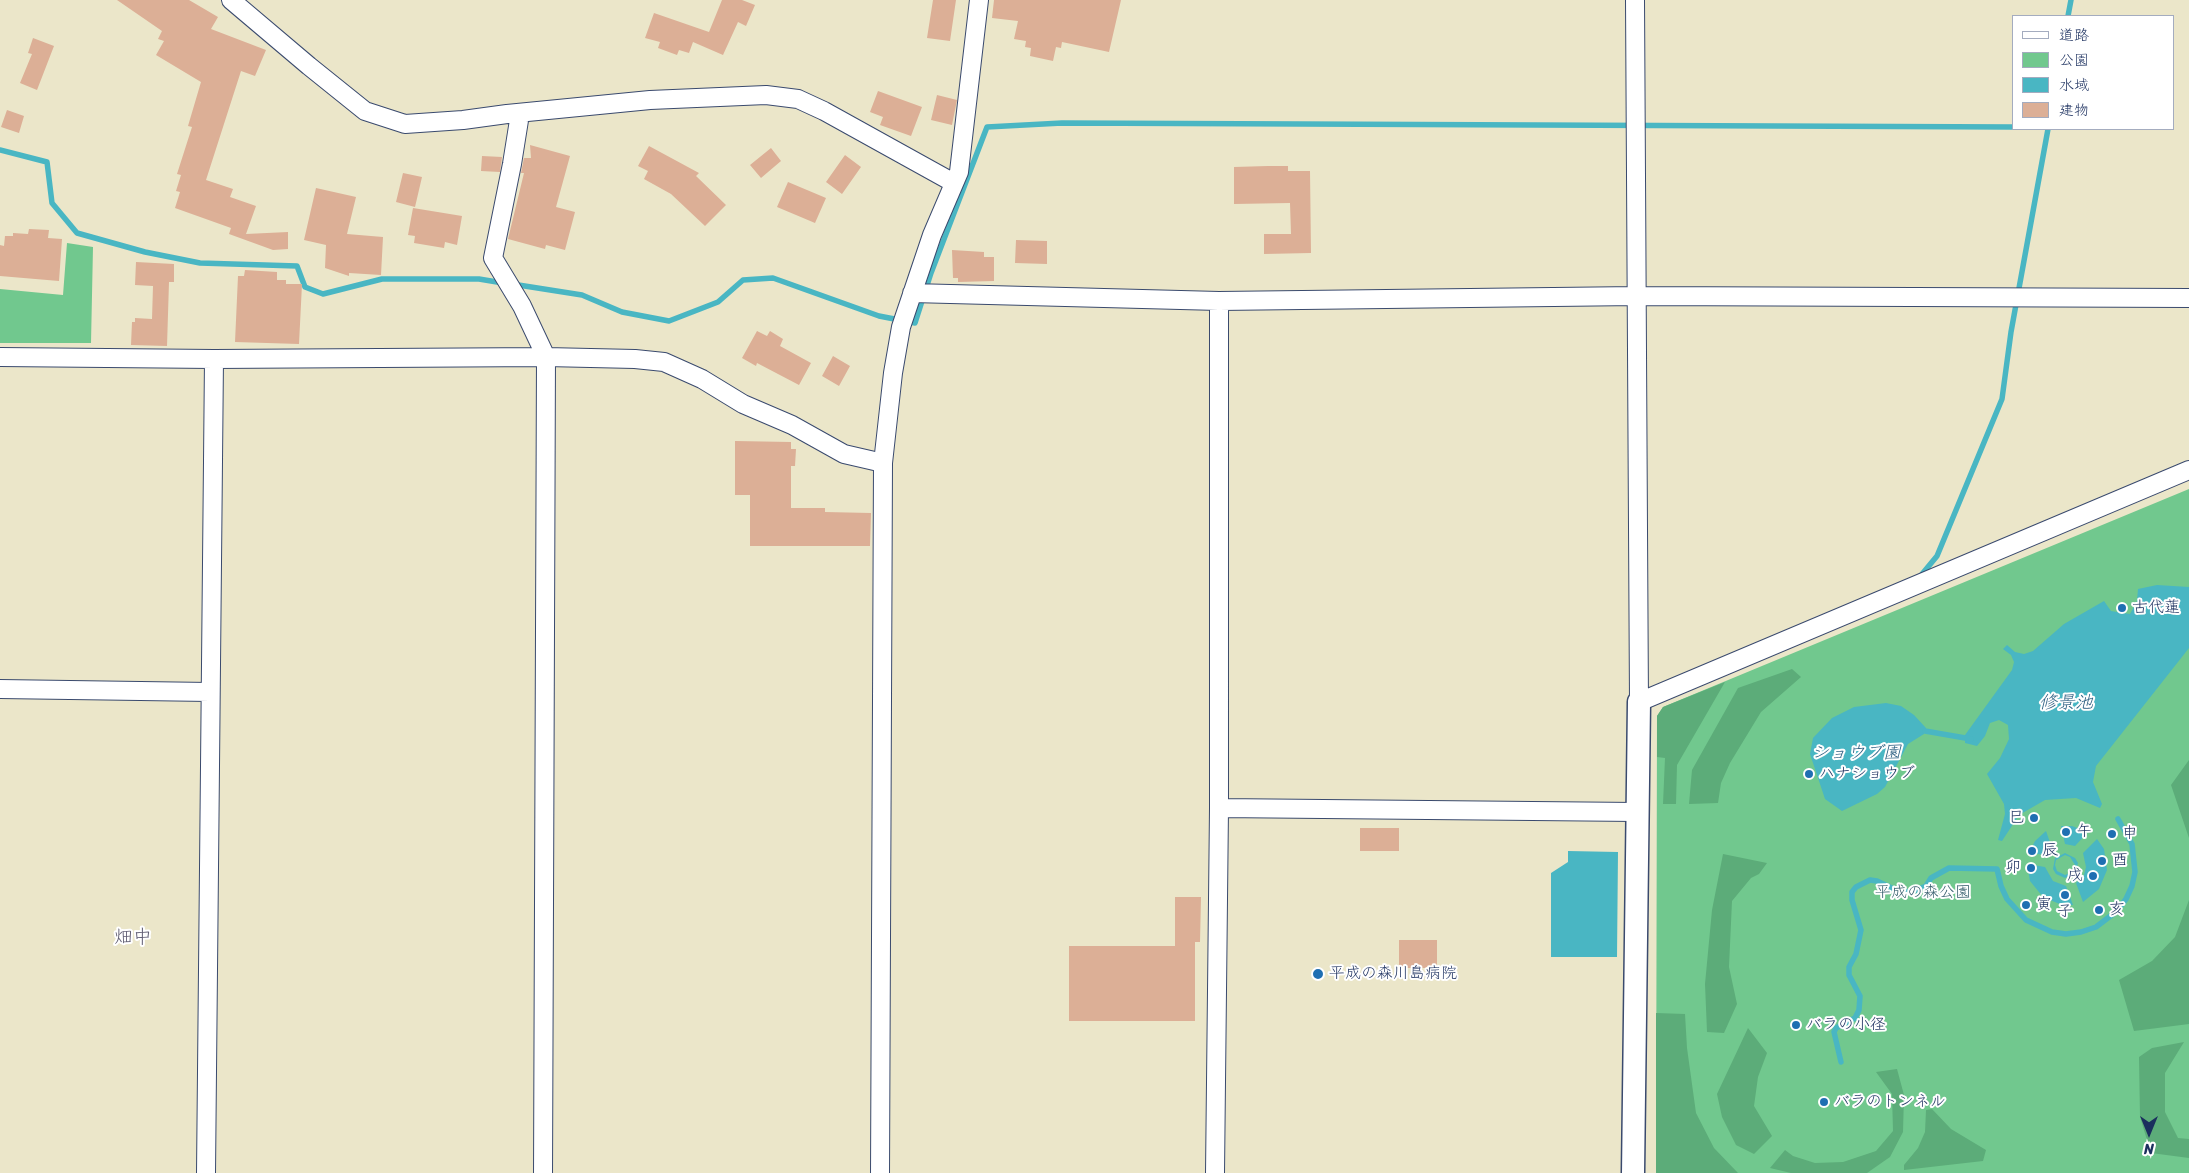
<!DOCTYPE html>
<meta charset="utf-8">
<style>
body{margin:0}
#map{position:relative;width:2189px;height:1173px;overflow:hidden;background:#ebe6c9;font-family:Sriracha,"Klee One",sans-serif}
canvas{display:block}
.legend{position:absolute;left:2012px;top:15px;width:162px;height:115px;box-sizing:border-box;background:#fff;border:1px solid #a4acbf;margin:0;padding:6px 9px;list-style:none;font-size:15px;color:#1b2f5e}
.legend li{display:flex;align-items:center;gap:10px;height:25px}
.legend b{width:25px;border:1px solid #a4acbf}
.north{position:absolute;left:2124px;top:1108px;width:50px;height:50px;-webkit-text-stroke:4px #fff;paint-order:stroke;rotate:180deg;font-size:14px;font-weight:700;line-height:20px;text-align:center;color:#1b2f5e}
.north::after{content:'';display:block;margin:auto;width:18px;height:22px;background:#1b2f5e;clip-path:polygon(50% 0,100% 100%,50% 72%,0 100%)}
</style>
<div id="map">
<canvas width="2189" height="1173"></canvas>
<ul class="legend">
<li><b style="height:6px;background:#fff"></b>道路</li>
<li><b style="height:14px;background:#71c88e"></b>公園</li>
<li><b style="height:14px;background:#49b6c3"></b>水域</li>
<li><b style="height:14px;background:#dcaf96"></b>建物</li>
</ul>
<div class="north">N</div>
</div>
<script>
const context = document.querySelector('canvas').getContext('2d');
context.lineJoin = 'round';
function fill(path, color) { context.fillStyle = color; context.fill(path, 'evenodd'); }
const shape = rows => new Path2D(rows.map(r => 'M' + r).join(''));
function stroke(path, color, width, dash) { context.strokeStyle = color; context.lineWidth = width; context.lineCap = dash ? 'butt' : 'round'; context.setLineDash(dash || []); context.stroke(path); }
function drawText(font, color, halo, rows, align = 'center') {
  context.font = font + ' Sriracha,"Klee One",sans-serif'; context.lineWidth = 4; context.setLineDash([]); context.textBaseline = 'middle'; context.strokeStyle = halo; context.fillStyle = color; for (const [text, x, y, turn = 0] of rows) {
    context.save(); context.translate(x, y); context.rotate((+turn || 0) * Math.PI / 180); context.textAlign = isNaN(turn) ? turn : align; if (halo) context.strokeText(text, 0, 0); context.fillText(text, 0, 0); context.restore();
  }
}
fill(shape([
 [67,243,93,247,91,343,0,343,0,289,63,295],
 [2189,489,2189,1173,1656,1173,1657,716,1663,707]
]), '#71c88e');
fill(shape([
 [1792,669,1801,677,1761,712,1730,763,1721,783,1718,803,1689,804,1692,770,1738,688],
 [1725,682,1677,765,1676,804,1663,804,1665,758,1657,757,1657,716,1663,707],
 [2189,760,2189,838,2171,785],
 [1723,854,1767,863,1759,874,1751,878,1732,901,1729,967,1737,1004,1724,1033,1707,1032,1705,984,1712,910],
 [2189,900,2189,1024,2134,1031,2119,980,2152,961,2175,937],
 [1656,1013,1685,1014,1687,1048,1696,1113,1714,1148,1738,1173,1656,1173],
 [1748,1028,1767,1053,1758,1077,1754,1106,1772,1136,1754,1154,1736,1145,1722,1117,1717,1094],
 [2184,1042,2165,1073,2165,1112,2178,1138,2189,1139,2189,1158,2151,1153,2140,1117,2139,1057,2152,1048],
 [1897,1069,1904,1095,1903,1132,1890,1157,1867,1173,1791,1173,1770,1168,1785,1150,1793,1156,1815,1163,1843,1162,1876,1151,1893,1131,1892,1094,1876,1072],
 [1932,1109,1951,1129,1986,1150,1983,1161,1904,1170,1904,1165,1918,1148,1925,1132,1926,1110]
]), '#5cac79');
fill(shape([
 [2157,585,2189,587,2189,648,2096,766,2093,782,2102,804,2100,808,2076,798,2045,800,2019,815,2002,841,1998,840,2005,814,2004,804,1987,774,2000,758,2009,739,2008,725,1999,720,1990,723,1985,736,1977,746,1965,743,1965,735,2012,670,2014,662,2011,655,2003,649,2007,645,2015,652,2024,654,2033,651,2064,624,2104,601,2111,611,2130,614,2137,601,2138,589],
 [1886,703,1901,706,1914,715,1926,728,1924,734,1908,744,1885,787,1877,794,1842,811,1825,799,1810,754,1813,738,1832,718,1854,707],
 [2061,826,2072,826,2088,832,2075,846,2065,844],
 [2046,831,2052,848,2047,855,2029,853,2035,841],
 [2097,839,2104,849,2107,870,2099,889,2083,902,2076,883,2084,875,2086,867,2083,853],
 [1568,851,1618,852,1617,957,1551,957,1551,873,1568,862],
 [2065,853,2075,858,2078,863,2075,873,2065,878,2056,874,2053,869,2055,858],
 [2065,855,2070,857,2075,865,2074,871,2065,875,2057,871,2055,865,2056,860],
 [2027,864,2045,867,2053,881,2066,886,2073,905,2062,905,2043,897,2030,881]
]), '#49b6c3');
stroke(shape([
 [2068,16,2071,0],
 [0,150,47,162,52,203,77,233,145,252,200,263,297,266,305,287,323,294,382,279,479,279,503,283],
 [512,284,582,295,622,312,669,321,718,302,743,280,773,278,879,316,915,323,931,273,987,127,1062,123,2013,127],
 [1918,579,1937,556,2002,399,2011,332,2048,129],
 [1925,731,1971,739],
 [1841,1062,1834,1032,1836,1028,1855,1018,1859,1010,1860,996,1849,975,1849,967,1856,954,1861,930,1852,900,1852,892,1856,887,1870,880,1877,881,1898,891,1912,892,1926,886,1931,878,1949,868,1997,869,2001,886,2007,899,2026,920,2052,932,2066,934,2081,932,2096,927,2117,911,2126,899,2132,886,2135,872,2132,844,2118,819]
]), '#49b6c3', 5.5);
fill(shape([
 [117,0,189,0,218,17,211,29,266,50,255,76,241,71,206,180,233,189,230,197,256,206,246,234,288,232,288,249,273,250,229,234,231,228,175,208,180,192,176,191,181,175,177,174,192,127,188,126,201,82,156,55,164,41,158,39,162,31],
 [722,0,742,0,755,5,746,26,738,22,723,55,693,42,689,53,679,50,677,55,658,48,660,42,645,38,654,13,709,32],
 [933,0,956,0,950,41,927,38],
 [994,0,1121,0,1109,52,1062,42,1061,48,1056,47,1053,61,1030,56,1031,48,1025,47,1026,41,1014,39,1018,21,992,18],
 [33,38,54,46,37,90,20,83,32,54,28,53],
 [878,91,922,107,911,136,880,125,883,117,870,112],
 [937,95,957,100,952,125,931,120],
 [7,110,24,116,19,133,1,127],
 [530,145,570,156,556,207,575,212,565,250,546,245,545,249,508,239,524,173,521,173,524,158,531,158],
 [649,146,699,173,696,176,726,205,705,226,671,194,644,179,648,171,638,166],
 [771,148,781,161,761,178,750,165],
 [845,155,861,167,842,194,826,182],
 [482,156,502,157,500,172,481,171],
 [1268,166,1288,166,1288,171,1310,171,1311,253,1264,254,1264,234,1291,234,1290,203,1234,204,1234,167],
 [403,173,422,177,415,207,396,202],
 [788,182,826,198,815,223,777,207],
 [316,188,356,197,347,234,383,237,381,275,349,273,349,276,325,268,326,245,304,240],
 [413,208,462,216,457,245,445,242,444,248,414,243,415,236,408,235],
 [29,229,49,230,48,238,62,239,59,281,0,276,0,245,4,246,5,236,13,236,13,233,28,234],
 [1016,240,1047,241,1047,264,1015,263],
 [952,250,984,252,984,257,994,257,994,281,958,282,958,278,953,278],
 [136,262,174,264,174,282,169,282,167,346,131,345,132,322,135,322,135,318,152,319,153,286,135,285],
 [245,270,277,272,277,280,286,280,286,284,302,284,299,344,235,342,238,276,244,276],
 [757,331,767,336,770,331,783,339,780,346,811,363,799,385,757,363,756,366,742,358],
 [833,356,850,366,839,386,822,376],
 [735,441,791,442,791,449,796,449,795,466,791,466,791,508,825,508,825,512,871,513,870,546,750,546,750,495,735,495],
 [1360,828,1399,828,1399,851,1360,851],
 [1175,897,1201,897,1200,942,1195,942,1195,1021,1069,1021,1069,946,1175,946],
 [1399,940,1437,940,1437,968,1399,968]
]), '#dcaf96');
const minor = shape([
 [231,0,309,66,365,111,405,124,463,120,507,114,650,100,766,95,798,99,824,111,954,183],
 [1635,0,1639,702,2189,470],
 [520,114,512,164,493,258,522,306,546,357,543,1173],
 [912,293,1219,301,1637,296,2189,298],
 [0,357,214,359,546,357,635,359,664,362,702,379,743,404,792,425,844,454,883,463],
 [0,689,210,692],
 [1219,808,1637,812],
 [206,1173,214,359],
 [880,1173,883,463,893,373,901,327,932,235,959,172,979,0],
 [1215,1173,1219,808,1219,301]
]);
const tertiary = shape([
 [1633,1173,1639,702]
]);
stroke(minor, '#3a4a6e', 20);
stroke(tertiary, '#3a4a6e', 25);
stroke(minor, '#fff', 18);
stroke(tertiary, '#fff', 22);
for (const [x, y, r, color] of [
 [2122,608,5,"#1f6fb2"],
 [1809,774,5,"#1f6fb2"],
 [2034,818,5,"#1f6fb2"],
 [2066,832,5,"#1f6fb2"],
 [2112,834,5,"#1f6fb2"],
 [2032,851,5,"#1f6fb2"],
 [2102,861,5,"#1f6fb2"],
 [2031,868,5,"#1f6fb2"],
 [2093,876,5,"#1f6fb2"],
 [2065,895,5,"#1f6fb2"],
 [2026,905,5,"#1f6fb2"],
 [2099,910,5,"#1f6fb2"],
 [1318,974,6,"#1f6fb2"],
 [1796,1025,5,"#1f6fb2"],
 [1824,1102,5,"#1f6fb2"]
]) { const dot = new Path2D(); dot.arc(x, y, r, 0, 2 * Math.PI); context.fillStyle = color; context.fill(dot); stroke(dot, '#fff', 2); }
drawText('16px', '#1b2f5e', '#fff', [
 ["古代蓮",2132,608],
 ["ハナショウブ",1819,774],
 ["巳",2024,818,"right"],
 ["午",2076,832],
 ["申",2122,834],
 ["辰",2042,851],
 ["酉",2112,861],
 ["卯",2021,868,"right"],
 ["戌",2083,876,"right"],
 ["寅",2036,905],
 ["亥",2109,910],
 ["子",2065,912,"center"],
 ["平成の森川島病院",1329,974],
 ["バラの小径",1806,1025],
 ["バラのトンネル",1834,1102]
], 'left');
drawText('16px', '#355d6c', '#fff', [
 ["平成の森公園",1923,893]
]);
drawText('italic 18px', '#2b5e81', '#fff', [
 ["修景池",2066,703],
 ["ショウブ園",1856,753]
]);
drawText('19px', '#5f5c72', '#fff', [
 ["畑中",133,938]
]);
</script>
